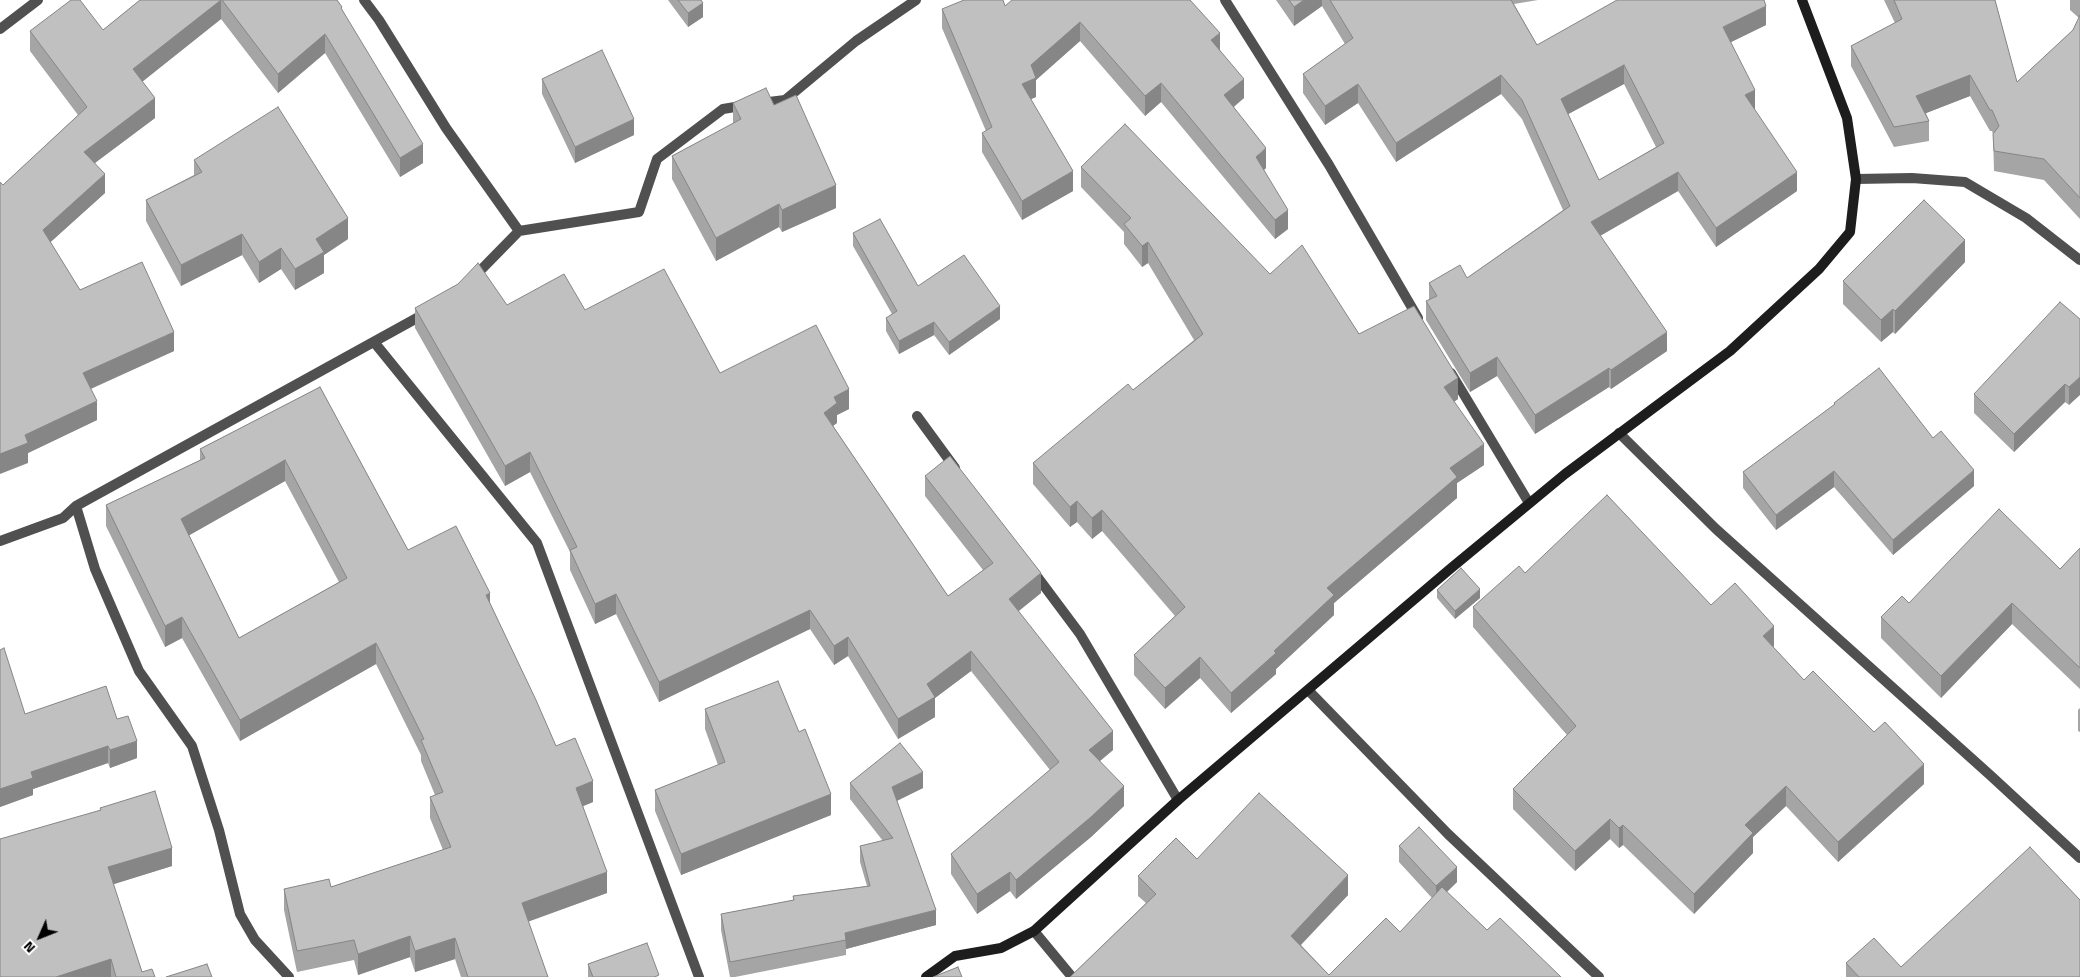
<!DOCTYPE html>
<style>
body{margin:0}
#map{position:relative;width:2080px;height:977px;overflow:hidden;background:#fff;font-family:"Titillium Web",sans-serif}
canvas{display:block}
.north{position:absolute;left:15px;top:912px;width:50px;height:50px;-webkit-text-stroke:4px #fff;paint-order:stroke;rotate:226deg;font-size:14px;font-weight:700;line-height:20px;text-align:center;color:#000}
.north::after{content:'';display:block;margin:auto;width:18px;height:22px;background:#000;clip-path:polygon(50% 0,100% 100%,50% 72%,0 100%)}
</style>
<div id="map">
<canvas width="2080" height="977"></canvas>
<div class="north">N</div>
</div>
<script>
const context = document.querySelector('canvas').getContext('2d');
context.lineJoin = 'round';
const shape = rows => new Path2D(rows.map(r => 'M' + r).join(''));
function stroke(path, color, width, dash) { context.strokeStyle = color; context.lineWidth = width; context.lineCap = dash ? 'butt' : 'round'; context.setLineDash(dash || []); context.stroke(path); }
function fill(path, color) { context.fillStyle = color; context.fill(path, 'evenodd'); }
stroke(shape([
 [364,0,379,20,446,128,519,231],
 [1225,0,1329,165,1418,318],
 [0,29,38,0],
 [761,103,785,100,856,41,916,0],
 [1856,179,1912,178,1965,182,2026,218,2080,260],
 [473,278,519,231,639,212,657,159,723,109,747,105],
 [374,342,537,543,699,977],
 [1451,373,1529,503],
 [917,416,955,468],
 [1619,433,1716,529,1990,775,2080,858],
 [76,506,95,569,139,671,192,746,219,830,240,914,255,940,289,977],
 [0,541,63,518,76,506,426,313],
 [1033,571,1080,634,1178,800],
 [1309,691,1448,834,1599,977],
 [1034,931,1072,977]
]), '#505050', 10);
stroke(shape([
 [926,977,955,956,1001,948,1034,931,1178,800,1450,569,1565,474,1730,351,1819,269,1850,232,1856,179,1847,118,1802,0]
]), '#1d1d1d', 10);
fill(shape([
 [140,0,337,0,423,163,400,177,325,53,278,93,221,19,142,82,155,118,95,163,105,193,50,242,80,290,174,351,91,389,97,420,28,453,28,463,3,185,78,115,30,51,30,31,103,30],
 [668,0,701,0,703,17,688,27],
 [1276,0,1538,0,1514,4,1537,45,1766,25,1731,42,1755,109,1754,109,1797,191,1716,247,1678,191,1600,236,1667,351,1611,389,1609,387,1535,434,1497,376,1470,392,1426,320,1426,301,1429,300,1429,283,1467,278,1563,210,1522,119,1501,94,1396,162,1358,103,1325,125,1303,93,1303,74,1345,44,1322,6,1294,26],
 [1624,84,1656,147,1599,180,1568,114],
 [1884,0,1995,0,2017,82,2073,30,2079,18,2070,10,2070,0,2080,0,2080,219,2044,180,1994,171,1993,134,1992,131,1990,131,1970,96,1926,113,1929,121,1929,141,1894,147,1851,66,1851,46,1895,23],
 [1005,6,1220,50,1244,98,1234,107,1266,168,1264,170,1288,229,1275,239,1161,102,1145,116,1080,41,1036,80,1036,97,1031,99,1073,191,1022,220,982,152,982,133,986,131,942,28,942,9],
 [542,79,634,135,575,163,542,94],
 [733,103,774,105,836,208,782,232,779,227,716,261,672,179,672,156,733,124],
 [194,160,348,239,324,255,324,273,295,290,281,269,259,283,242,255,181,286,146,221,146,200,194,175],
 [1081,167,1270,274,1458,399,1454,402,1484,465,1457,483,1457,498,1334,603,1334,615,1276,669,1276,674,1231,713,1200,678,1165,709,1134,675,1134,655,1175,616,1102,531,1092,539,1077,522,1070,527,1033,484,1033,463,1133,390,1194,340,1148,263,1142,267,1124,244,1124,232,1081,187],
 [853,233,918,286,1000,319,949,355,934,335,899,354,886,331,886,318,892,314,853,246],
 [1965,262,1895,334,1893,332,1881,342,1843,304,1843,281],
 [507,305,585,310,720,373,849,409,837,415,837,423,833,426,948,596,983,570,925,496,925,476,1041,593,1018,611,1113,750,1100,761,1124,806,1091,837,1016,899,1010,891,977,914,951,874,951,854,1050,770,971,671,935,698,935,717,898,739,848,656,834,665,810,629,659,702,616,614,595,624,570,570,570,552,530,472,505,486,415,328,415,308],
 [2080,319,2069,405,2065,402,2014,452,1974,413,1974,394],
 [320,387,408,550,490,603,556,746,593,802,583,806,607,893,528,921,548,977,461,977,455,959,415,972,410,957,358,975,354,960,297,972,284,910,284,889,331,887,443,850,430,818,430,797,435,795,421,761,421,755,376,664,240,741,182,638,165,647,106,526,106,505,200,460,200,449],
 [285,481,339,582,239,638,189,535],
 [1834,403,1933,438,1974,486,1893,555,1834,487,1776,530,1743,488,1743,472,1834,405],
 [2080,548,2080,689,2012,624,1941,698,1881,638,1881,617,1909,603,2060,569],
 [1525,573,1711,605,1774,646,1773,647,1804,680,1924,784,1838,862,1786,806,1753,837,1753,853,1694,914,1623,845,1619,848,1610,839,1575,871,1513,809,1513,789,1567,735,1473,627,1473,607],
 [1437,590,1480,598,1455,619,1437,598],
 [0,650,25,714,117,719,137,758,110,768,108,763,33,789,33,795,0,807],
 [2080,708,2080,732,2078,731,2078,710],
 [705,709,831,815,681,875,655,811,655,790,718,765,705,729],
 [850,783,923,788,897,801,936,925,846,949,846,955,735,977,730,977,721,930,721,914,793,900,793,896,867,886,860,862,860,846,883,841,850,799],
 [100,808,172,866,113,884,142,972,155,977,0,977,100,810],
 [1399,846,1457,882,1447,892,1487,930,1561,977,1070,977,1146,903,1138,896,1138,876,1197,859,1348,895,1301,945,1329,975,1400,932,1432,898,1399,862],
 [1846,963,1901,967,2080,977,1846,977],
 [588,964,659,977,588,977]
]), '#a5a5a5');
fill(shape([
 [221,0,221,19,133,89,133,69],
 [1304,0,1322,0,1322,6,1294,26,1294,7],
 [703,3,703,17,688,27,688,13],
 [1766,6,1766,25,1723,46,1723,27],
 [1080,22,1080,41,1036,80,1036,97,1022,103,1022,84,1031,65],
 [1220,33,1220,52,1211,40],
 [325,34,325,53,278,93,278,74],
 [1624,65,1624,84,1561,118,1561,99],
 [1501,75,1501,94,1396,162,1396,143],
 [1970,75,1970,96,1916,117,1916,96],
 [1244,79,1244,98,1224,114,1224,95],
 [1161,83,1161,102,1145,116,1145,96],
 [1358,84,1358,103,1325,125,1325,106],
 [1755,90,1755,109,1745,114,1745,95],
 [155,98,155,118,84,171,84,152],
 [634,119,634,135,575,163,575,147],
 [423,144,423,163,400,177,400,158],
 [1266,148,1266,168,1256,176,1256,157],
 [1073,171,1073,191,1022,220,1022,201],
 [1678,172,1678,191,1591,241,1591,222],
 [1797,172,1797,191,1716,247,1716,228],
 [105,174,105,193,43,249,43,230],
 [836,185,836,208,782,232,782,210],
 [779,204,779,227,716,261,716,238],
 [1288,210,1288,229,1275,239,1275,220],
 [348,218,348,239,324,255,324,273,295,290,295,269,316,239],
 [242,234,242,255,181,286,181,265],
 [1965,240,1965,262,1895,334,1895,311],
 [1148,242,1148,263,1142,267,1142,246],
 [281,248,281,269,259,283,259,262],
 [1000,306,1000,319,949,355,949,342],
 [1893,309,1893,332,1881,342,1881,320],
 [934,322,934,335,899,354,899,341],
 [174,332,174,351,83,392,83,373],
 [1667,332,1667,351,1611,389,1611,370],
 [1497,357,1497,376,1470,392,1470,373],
 [1609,368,1609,387,1535,434,1535,415],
 [2080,377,2080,395,2069,405,2069,387],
 [1458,378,1458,399,1444,408,1444,387],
 [2065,384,2065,402,2014,452,2014,434],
 [849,389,849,409,837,415,837,423,824,432,824,413,834,397],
 [97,401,97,420,28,453,28,463,0,474,0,454,25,435],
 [1484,444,1484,465,1457,483,1457,498,1334,603,1334,615,1276,669,1276,674,1231,713,1231,693,1274,651,1327,588,1450,468],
 [530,452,530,472,505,486,505,466],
 [285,460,285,481,181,540,181,519],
 [1974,470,1974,486,1893,555,1893,540],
 [1834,471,1834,487,1776,530,1776,515],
 [1077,501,1077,522,1070,527,1070,507],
 [1102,510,1102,531,1092,539,1092,518],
 [1041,573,1041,593,1009,619,1009,599],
 [1480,589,1480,598,1455,619,1455,611],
 [490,593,490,614,486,595],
 [616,594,616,614,595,624,595,604],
 [2012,603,2012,624,1941,698,1941,676],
 [810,610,810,629,659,702,659,682],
 [182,617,182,638,165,647,165,626],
 [1774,626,1774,646,1763,656,1763,636],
 [848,637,848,656,834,665,834,646],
 [376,643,376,664,240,741,240,720],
 [971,651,971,671,935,698,935,717,898,739,898,719,927,684],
 [1200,657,1200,678,1165,709,1165,688],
 [1113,731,1113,750,1089,770,1089,750],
 [137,741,137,758,110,768,110,750],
 [108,746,108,763,33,789,33,795,0,807,0,789,31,772],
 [1924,764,1924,784,1838,862,1838,842],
 [923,772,923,788,892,803,892,787],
 [593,781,593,802,576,809,576,788],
 [1124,786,1124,806,1091,837,1016,899,1016,880],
 [1786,786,1786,806,1753,837,1753,853,1694,914,1694,894,1745,825],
 [831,794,831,815,681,875,681,854],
 [1610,819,1610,839,1575,871,1575,851],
 [1623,825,1623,845,1619,848,1619,828],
 [172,848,172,866,108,886,108,867],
 [1457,867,1457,882,1436,902,1436,886],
 [607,872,607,893,522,924,522,903],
 [1010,872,1010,891,977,914,977,894],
 [1348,875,1348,895,1291,955,1291,936],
 [936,910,936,925,846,949,845,933],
 [410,936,410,957,358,975,358,954],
 [455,938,455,959,415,972,415,951],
 [111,959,111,977,56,977]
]), '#868686');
const building = shape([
 [71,0,80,0,103,30,140,0,221,0,133,69,155,98,84,152,105,174,43,230,80,290,142,262,174,332,83,373,97,401,25,435,28,443,0,454,0,182,3,185,87,107,30,31,71,0],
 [222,0,337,0,342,7,341,8,423,144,400,158,325,34,278,74,222,0],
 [678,0,701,0,703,3,688,13,678,0],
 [964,0,1003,0,1005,6,1012,0,1190,0,1220,33,1211,40,1244,79,1224,95,1266,148,1256,157,1288,210,1275,220,1161,83,1145,96,1080,22,1031,65,1036,78,1022,84,1073,171,1022,201,982,133,992,127,942,9,964,0],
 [1289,0,1304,0,1294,7,1289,0],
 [1330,0,1511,0,1537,45,1617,0,1764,0,1766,6,1723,27,1755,90,1745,95,1797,172,1716,228,1678,172,1591,222,1667,332,1611,370,1609,368,1535,415,1497,357,1470,373,1426,301,1437,296,1429,283,1460,265,1467,278,1570,206,1522,100,1501,75,1396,143,1358,84,1325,106,1303,74,1353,38,1330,0],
 [1624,65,1664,143,1599,180,1561,99,1624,65],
 [1894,0,1995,0,2017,82,2073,30,2080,15,2080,198,2044,159,1994,151,1993,134,1999,126,1992,110,1990,110,1970,75,1916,96,1929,121,1894,127,1851,46,1902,19,1894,0],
 [602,50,634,119,575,147,542,79,602,50],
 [766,88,774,105,796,95,836,185,782,210,779,204,716,238,672,156,741,119,733,103,766,88],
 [278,107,348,218,316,239,324,252,295,269,281,248,259,262,242,234,181,265,146,200,202,172,194,160,278,107],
 [1125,124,1270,274,1302,245,1359,334,1414,306,1458,378,1444,387,1484,444,1450,468,1457,477,1327,588,1334,595,1274,651,1276,653,1231,693,1200,657,1165,688,1134,655,1185,607,1102,510,1092,518,1077,501,1070,507,1033,463,1128,384,1133,390,1203,334,1148,242,1142,246,1124,224,1131,218,1081,167,1125,124],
 [1924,200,1965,240,1895,311,1893,309,1881,320,1843,281,1924,200],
 [880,219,918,286,964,255,1000,306,949,342,934,322,899,341,886,318,897,311,853,233,880,219],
 [478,263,507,305,564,274,585,310,664,269,720,373,816,325,849,389,834,397,837,403,824,413,948,596,993,563,925,476,950,456,1041,573,1009,599,1113,731,1089,750,1124,786,1091,817,1016,880,1010,872,977,894,951,854,1059,762,971,651,927,684,935,697,898,719,848,637,834,646,810,610,659,682,616,594,595,604,570,550,577,547,530,452,505,466,415,308,458,284,478,263],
 [2060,302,2080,319,2080,377,2069,387,2065,384,2014,434,1974,394,2060,302],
 [1879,368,1933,438,1941,431,1974,470,1893,540,1834,471,1776,515,1743,472,1835,404,1834,403,1879,368],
 [320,387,408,550,456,526,490,593,486,595,536,700,556,746,575,738,593,781,576,788,607,872,522,903,548,977,468,977,455,938,415,951,410,936,358,954,354,940,297,951,284,889,329,879,331,887,451,847,430,797,443,792,421,740,424,739,376,643,240,720,182,617,165,626,106,505,205,458,200,449,320,387],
 [285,460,347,578,239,638,181,519,285,460],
 [1607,495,1711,605,1735,583,1774,626,1763,636,1804,680,1813,671,1874,732,1885,722,1924,764,1838,842,1786,786,1745,825,1753,833,1694,894,1623,825,1619,828,1610,819,1575,851,1513,789,1576,726,1473,607,1519,566,1525,573,1607,495],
 [1999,509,2060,569,2080,548,2080,668,2012,603,1941,676,1881,617,1902,596,1909,603,1999,509],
 [1461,568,1480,589,1455,611,1437,590,1461,568],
 [4,648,25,714,106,686,117,719,128,716,137,741,110,750,108,746,31,772,33,778,0,789,0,650,4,648],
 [778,681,799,732,805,729,831,794,681,854,655,790,725,762,705,709,778,681],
 [900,743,923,772,892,787,936,910,845,933,846,940,730,962,721,914,794,900,793,896,870,886,860,846,893,838,850,783,900,743],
 [155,791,172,848,108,867,142,972,152,969,155,977,116,977,111,959,56,977,0,977,0,839,101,810,100,808,155,791],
 [1259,793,1348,875,1291,936,1329,975,1386,918,1400,932,1442,887,1487,930,1500,918,1561,977,1070,977,1156,894,1138,876,1176,838,1197,859,1259,793],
 [1419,827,1457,867,1436,886,1399,846,1419,827],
 [2030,847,2080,900,2080,977,1859,977,1846,963,1874,938,1901,967,2030,847],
 [647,943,659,975,654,977,593,977,588,964,647,943],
 [207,964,212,977,166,977,207,964],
 [958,967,962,977,933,977,958,967]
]);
fill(building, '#c0c0c0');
stroke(building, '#868686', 1);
</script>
